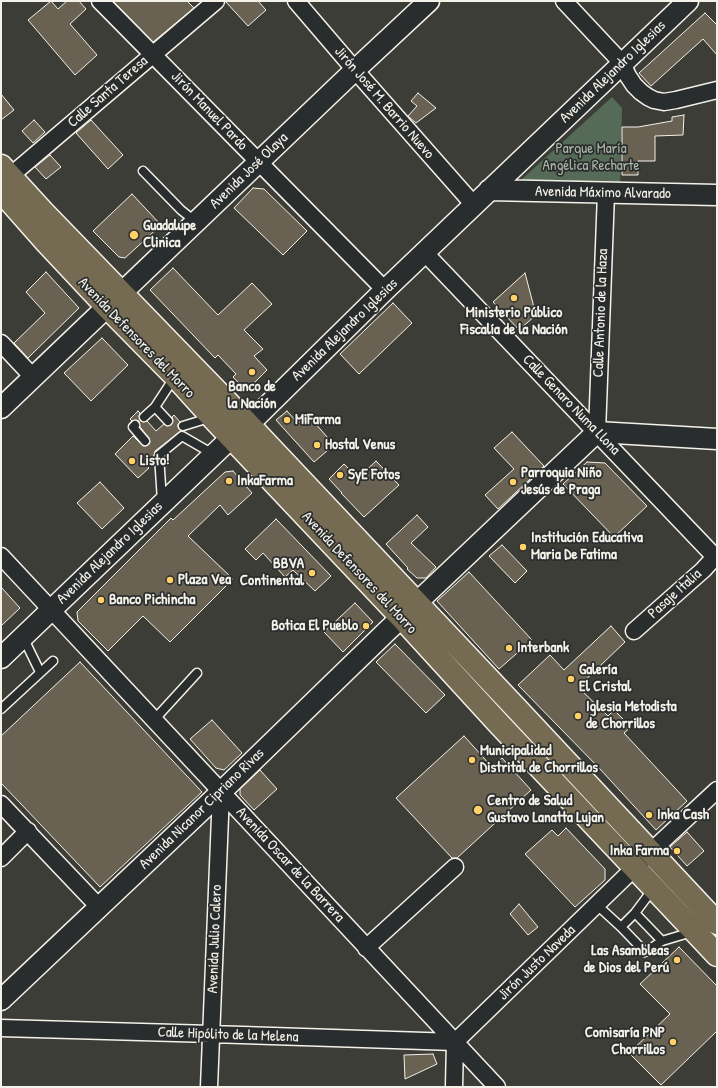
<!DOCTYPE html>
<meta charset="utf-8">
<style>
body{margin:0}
#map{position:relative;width:718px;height:1088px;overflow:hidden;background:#3d3d38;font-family:"Patrick Hand",sans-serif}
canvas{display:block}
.frame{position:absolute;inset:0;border:2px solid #f4f1e8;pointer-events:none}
</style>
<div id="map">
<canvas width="718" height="1088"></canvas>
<div class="frame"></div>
</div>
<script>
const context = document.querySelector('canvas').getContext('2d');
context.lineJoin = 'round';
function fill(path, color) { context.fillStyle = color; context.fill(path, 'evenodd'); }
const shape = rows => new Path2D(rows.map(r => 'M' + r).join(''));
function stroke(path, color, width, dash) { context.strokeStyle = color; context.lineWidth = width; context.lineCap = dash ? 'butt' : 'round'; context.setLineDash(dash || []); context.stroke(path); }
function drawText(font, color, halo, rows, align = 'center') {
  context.font = font + ' "Patrick Hand",sans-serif'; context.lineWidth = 3.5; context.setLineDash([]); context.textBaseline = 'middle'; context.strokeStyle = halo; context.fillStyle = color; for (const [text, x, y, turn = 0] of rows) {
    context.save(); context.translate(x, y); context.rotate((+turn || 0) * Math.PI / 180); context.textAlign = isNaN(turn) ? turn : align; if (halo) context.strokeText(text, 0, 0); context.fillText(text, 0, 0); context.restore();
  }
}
fill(shape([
 [612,97,622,108,620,189,520,182,521,180]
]), '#556b57');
const building = shape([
 [51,1,58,9,67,1,79,1,86,9,70,24,97,55,75,75,28,20,51,1],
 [113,1,187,1,194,8,153,42,113,1],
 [225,1,258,1,266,10,248,26,225,1],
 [705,13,717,25,717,55,703,39,651,86,639,73,705,13],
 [418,93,436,108,416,123,408,116,417,106,411,101,418,93],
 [1,94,14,110,1,120,1,94],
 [684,115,683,135,655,136,655,161,638,161,638,175,622,175,622,127,638,127,672,121,672,117,684,115],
 [34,120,45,132,33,143,22,131,34,120],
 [91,120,123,155,108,169,76,133,91,120],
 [50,155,61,167,46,179,35,167,50,155],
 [253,188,264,189,307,231,283,255,234,208,253,188],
 [132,194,161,225,125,258,119,257,93,231,132,194],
 [173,268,218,315,252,283,272,304,244,330,263,349,254,356,267,370,246,391,233,377,236,374,218,355,215,358,150,290,173,268],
 [46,272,79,308,28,358,14,343,45,313,26,292,46,272],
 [525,273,536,315,519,330,493,302,525,273],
 [393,303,412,323,359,374,340,354,393,303],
 [102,338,128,365,91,401,64,373,102,338],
 [138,411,140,413,139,416,140,420,143,422,147,421,156,431,164,424,167,426,171,425,173,420,172,417,174,415,180,422,178,424,178,427,181,431,155,451,154,456,145,464,149,468,138,478,115,454,133,436,143,446,146,446,150,443,149,438,140,427,139,421,136,420,132,421,130,419,138,411],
 [287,411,298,423,308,415,334,445,314,462,276,420,287,411],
 [512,432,544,466,498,509,485,495,514,469,494,448,512,432],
 [376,461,399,485,364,517,341,493,342,493,329,479,344,464,358,478,376,461],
 [587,462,605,463,647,506,614,537,563,484,587,462],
 [233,471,252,493,228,515,220,505,188,536,233,579,170,642,143,616,108,651,78,621,77,612,171,518,173,520,225,472,233,471],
 [100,482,124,508,102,529,77,503,100,482],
 [417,515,428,527,411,543,436,567,426,578,417,578,407,569,408,568,386,544,417,515],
 [276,519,331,576,315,591,293,570,285,577,263,553,256,560,245,549,276,519],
 [502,545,527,571,515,583,489,556,502,545],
 [469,572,532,640,499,669,437,601,469,572],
 [1,587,20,608,1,626,1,587],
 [355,603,373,622,343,652,324,632,355,603],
 [611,626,625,642,578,687,608,716,614,710,631,727,624,733,687,801,656,830,600,769,518,685,550,655,564,670,611,626],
 [395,644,445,695,426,713,376,662,395,644],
 [80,662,202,792,100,887,1,783,1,736,80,662],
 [212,720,242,753,224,770,216,768,190,739,212,720],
 [464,736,492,767,502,758,531,790,457,858,452,858,396,798,464,736],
 [260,770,277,789,254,810,240,795,240,789,260,770],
 [566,828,605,869,605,880,575,907,525,854,552,830,558,836,566,828],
 [687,832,704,851,687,866,670,847,687,832],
 [519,904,538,927,528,935,510,914,519,904],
 [679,947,717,986,717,1031,661,1085,629,1053,670,1014,640,984,679,947],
 [433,1054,437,1064,405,1079,404,1055,433,1054]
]);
fill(building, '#696151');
stroke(building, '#f4f1e8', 1);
const service = shape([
 [143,171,181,210,196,222],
 [155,407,168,421],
 [144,417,155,407,170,384,173,376],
 [135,425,133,427,145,441],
 [183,426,209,418],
 [162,501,159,455,182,436,213,454],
 [23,637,40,672],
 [1,709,53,661],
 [154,720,197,673],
 [597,905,621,927,645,952,662,941,692,932],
 [635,913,662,941],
 [621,927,635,913,647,897,655,889]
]);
const minor = shape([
 [100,1,385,290],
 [296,1,355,70,474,205],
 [564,1,622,63,628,76,634,85,641,92,648,97,654,100,664,102,676,100,717,90],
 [2,183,216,1],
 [424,252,717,559],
 [1,343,33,377],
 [597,432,606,193],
 [1,556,497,1087],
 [634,631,703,570,715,557],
 [1,804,99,907],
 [1,858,28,831],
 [366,948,455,867],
 [1,1028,211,1034,455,1042],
 [209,1087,221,792],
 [454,1087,455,1042,660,843,717,790]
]);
const tertiary = shape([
 [489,190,717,195],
 [1,408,355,70,429,1],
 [1,658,231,438,257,416,385,290,688,1],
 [1,1000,221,792,387,631,597,432,717,439]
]);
const primary = shape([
 [1,166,43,212,231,406,517,709,717,923],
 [1,191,46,242,107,307,174,375,212,417,401,617,500,725,717,955]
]);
stroke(service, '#f4f1e8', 11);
stroke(minor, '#f4f1e8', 19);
stroke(tertiary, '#f4f1e8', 23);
stroke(primary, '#f4f1e8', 25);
stroke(service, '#2a2d2e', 8);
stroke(minor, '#2a2d2e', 16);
stroke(tertiary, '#2a2d2e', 20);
stroke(primary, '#756b52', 22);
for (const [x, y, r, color] of [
 [134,235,5,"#ffd166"],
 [514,298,4,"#ffd166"],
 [252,372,4,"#ffd166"],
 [287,420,4,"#ffd166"],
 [317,445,4,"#ffd166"],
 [132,461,4,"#ffd166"],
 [340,475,4,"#ffd166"],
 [229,481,4,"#ffd166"],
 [513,482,4,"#ffd166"],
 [523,547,4,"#ffd166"],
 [312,573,4,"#ffd166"],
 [170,580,4,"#ffd166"],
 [101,600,4,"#ffd166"],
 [366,626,4,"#ffd166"],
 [509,648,4,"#ffd166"],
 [571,679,4,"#ffd166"],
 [578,716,4,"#ffd166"],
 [472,760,4,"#ffd166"],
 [478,810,5,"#ffd166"],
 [649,815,4,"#ffd166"],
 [677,851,4,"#ffd166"],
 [677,960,4,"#ffd166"],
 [673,1042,4,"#ffd166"]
]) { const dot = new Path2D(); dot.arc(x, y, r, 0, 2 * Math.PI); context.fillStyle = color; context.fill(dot); stroke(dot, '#2a2d2e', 1.5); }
drawText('15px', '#f4f1e8', '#2a2d2e', [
 ["Avenida Alejandro Iglesias",613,72,-44],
 ["Calle Santa Teresa",108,92,-41],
 ["Jirón José M. Barrio Nuevo",384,103,49],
 ["Jirón Manuel Pardo",209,111,46],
 ["Avenida José Olaya",249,171,-44],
 ["Avenida Máximo Alvarado",603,193,1],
 ["Calle Antonio de la Haza",601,313,-88],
 ["Avenida Alejandro Iglesias",345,330,-44],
 ["Avenida Defensores del Morro",136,338,46],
 ["Calle Genaro Numa Llona",571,405,46],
 ["Avenida Alejandro Iglesias",110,553,-44],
 ["Avenida Defensores del Morro",359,573,47],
 ["Pasaje Italia",675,594,-42],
 ["Avenida Nicanor Cipriano Rivas",202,809,-44],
 ["Avenida Oscar de la Barrera",290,865,47],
 ["Avenida Julio Calero",215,939,-88],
 ["Jirón Justo Naveda",537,963,-44],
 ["Calle Hipólito de la Melena",228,1035,2]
]);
drawText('15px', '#acb5a7', '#2a2d2e', [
 ["Parque María",591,149],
 ["Angélica Recharte",591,166]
]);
drawText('bold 15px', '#f4f1e8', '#2a2d2e', [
 ["Guadalupe",143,226],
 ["Clinica",143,243],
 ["Ministerio Público",514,313,"center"],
 ["Fiscalía de la Nación",514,330,"center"],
 ["Banco de",252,387,"center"],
 ["la Nación",252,404,"center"],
 ["MiFarma",295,420],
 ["Hostal Venus",325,445],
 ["Listo!",140,461],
 ["Parroquia Niño",521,473],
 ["Jesús de Praga",521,490],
 ["SyE Fotos",348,475],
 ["InkaFarma",237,481],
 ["Institución Educativa",531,538],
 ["Maria De Fatima",531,555],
 ["BBVA",304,564,"right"],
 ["Continental",304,581,"right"],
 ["Plaza Vea",178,580],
 ["Banco Pichincha",109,600],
 ["Botica El Pueblo",358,626,"right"],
 ["Interbank",517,648],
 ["Galería",579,670],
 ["El Cristal",579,687],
 ["Iglesia Metodista",586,707],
 ["de Chorrillos",586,724],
 ["Municipalidad",480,751],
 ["Distrital de Chorrillos",480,768],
 ["Centro de Salud",487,801],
 ["Gustavo Lanatta Lujan",487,818],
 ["Inka Cash",657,815],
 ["Inka Farma",669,851,"right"],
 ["Las Asambleas",669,951,"right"],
 ["de Dios del Perú",669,968,"right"],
 ["Comisaría PNP",665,1033,"right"],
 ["Chorrillos",665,1050,"right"]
], 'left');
</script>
